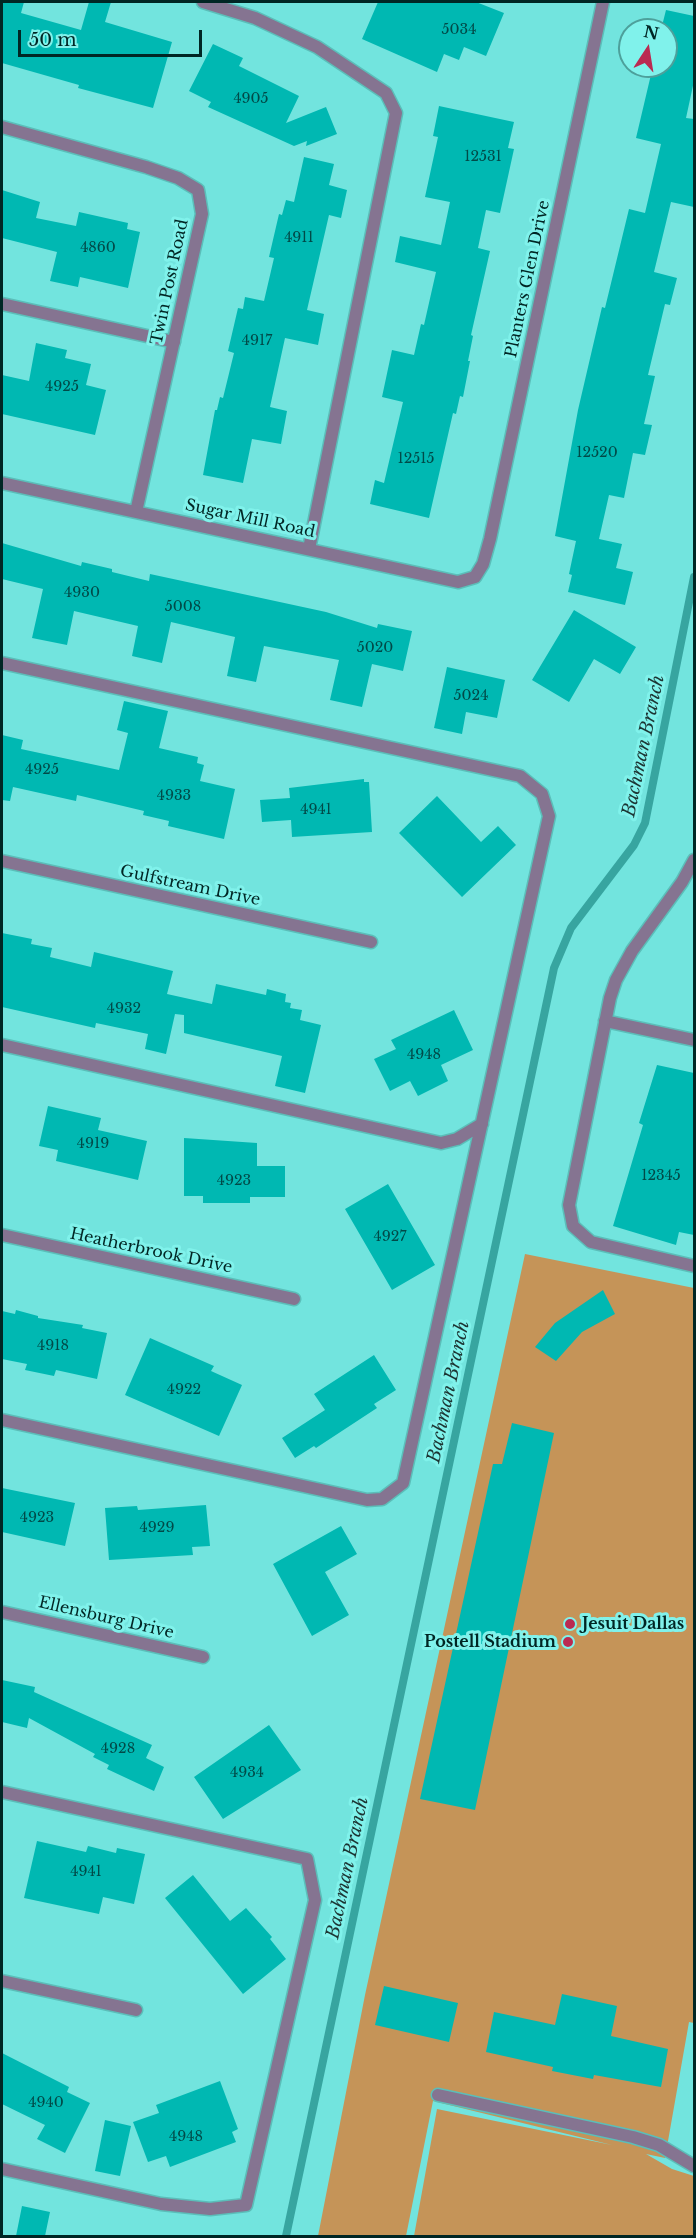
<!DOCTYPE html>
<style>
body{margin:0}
#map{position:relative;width:696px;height:2238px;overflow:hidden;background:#72e4de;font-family:"Libre Baskerville",serif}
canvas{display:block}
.frame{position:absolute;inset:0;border:3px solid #002624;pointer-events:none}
.north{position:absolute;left:618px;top:18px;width:60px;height:60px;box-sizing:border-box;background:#80f2eb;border:2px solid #4da09b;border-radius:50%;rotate:12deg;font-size:16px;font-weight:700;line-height:24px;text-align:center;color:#002624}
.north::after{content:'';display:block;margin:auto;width:21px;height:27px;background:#ba2a51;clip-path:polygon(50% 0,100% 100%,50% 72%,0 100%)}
.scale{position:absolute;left:18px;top:30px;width:184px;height:27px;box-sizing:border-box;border:3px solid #002624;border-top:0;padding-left:8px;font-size:18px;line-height:21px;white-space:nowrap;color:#002624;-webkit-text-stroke:4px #80f2eb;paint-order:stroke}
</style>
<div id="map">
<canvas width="696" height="2238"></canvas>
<div class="frame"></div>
<div class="north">N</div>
<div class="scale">50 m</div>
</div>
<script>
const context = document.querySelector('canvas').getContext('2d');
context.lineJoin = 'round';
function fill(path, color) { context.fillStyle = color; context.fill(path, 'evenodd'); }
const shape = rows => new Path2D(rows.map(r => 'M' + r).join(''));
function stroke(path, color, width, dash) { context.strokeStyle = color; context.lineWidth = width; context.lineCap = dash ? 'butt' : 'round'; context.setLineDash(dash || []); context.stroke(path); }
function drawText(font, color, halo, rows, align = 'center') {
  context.font = font + ' "Libre Baskerville",serif'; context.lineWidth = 6; context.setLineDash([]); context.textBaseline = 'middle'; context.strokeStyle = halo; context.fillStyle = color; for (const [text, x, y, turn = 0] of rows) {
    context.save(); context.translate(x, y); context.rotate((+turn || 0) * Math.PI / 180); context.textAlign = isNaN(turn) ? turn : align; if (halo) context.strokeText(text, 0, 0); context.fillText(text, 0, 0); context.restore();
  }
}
fill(shape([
 [525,1254,694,1288,694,2023,689,2022,665,2158,646,2154,672,2169,694,2176,694,2236,414,2236,437,2109,612,2145,433,2101,406,2236,318,2236,365,1995]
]), '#c59458');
stroke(shape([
 [286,2236,554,968,571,928,634,845,645,823,694,577]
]), '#37a5a0', 8);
fill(shape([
 [2,2,24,2,21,13,81,30,89,2,111,2,105,22,172,42,153,108,78,88,79,85,2,63],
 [378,2,476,2,504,13,486,56,464,47,459,60,444,54,437,72,362,39],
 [666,10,694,16,694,81,686,118,694,119,694,207,671,202,654,272,677,278,670,305,665,304,648,375,655,376,644,424,652,425,645,455,633,453,624,498,609,495,599,539,622,544,616,568,633,572,625,605,568,592,572,575,569,574,576,541,555,536,578,410,602,307,605,308,629,209,645,213,661,144,636,138,653,66,666,66,666,30,661,30],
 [213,44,243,58,239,66,299,96,286,123,326,107,337,134,306,146,307,141,294,146,208,107,211,102,189,91],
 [439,106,514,122,508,148,514,149,500,213,486,210,478,248,490,251,471,335,473,336,468,361,470,361,463,397,460,396,456,414,453,413,429,518,370,504,375,480,384,483,403,402,382,397,392,350,414,355,421,324,424,325,436,272,395,262,400,236,441,245,450,202,425,197,438,137,433,136],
 [304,157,334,164,329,185,347,190,341,218,329,215,307,310,324,314,318,345,285,338,270,407,287,411,281,444,252,439,243,483,203,475,215,410,217,410,220,397,223,398,234,353,228,351,238,308,243,309,245,297,264,301,274,258,269,257,279,214,282,215,286,200,294,202],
 [2,190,40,202,36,218,76,226,79,212,128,223,127,229,140,232,128,288,80,277,78,287,50,281,57,252,2,238],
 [36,343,67,350,65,358,91,364,86,385,106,390,95,435,2,414,2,375,29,381],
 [2,543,81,566,82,562,112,569,112,572,149,581,150,574,326,612,377,628,378,624,412,631,403,671,372,664,362,707,330,700,339,660,264,646,256,682,227,676,235,637,171,622,162,663,132,656,138,626,74,611,67,645,32,638,43,589,2,579],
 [574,610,636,647,620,674,594,659,569,702,532,680],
 [447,667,505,680,497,718,466,712,462,734,434,728],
 [124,701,168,711,159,748,198,757,197,763,204,765,200,781,235,789,224,839,168,826,169,821,143,815,144,811,77,795,76,801,13,787,10,801,2,800,2,735,23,740,21,749,119,770,128,733,117,730],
 [364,779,364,782,369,782,372,832,292,837,291,820,262,822,260,800,290,798,289,788],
 [437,796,481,842,498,826,516,845,462,897,399,833],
 [2,933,32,939,31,944,52,948,50,957,91,967,94,952,173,971,167,994,212,1004,216,984,266,995,267,989,286,994,285,1002,291,1003,290,1008,302,1010,300,1020,321,1025,305,1093,275,1086,282,1056,184,1033,184,1015,175,1014,166,1054,145,1049,148,1034,96,1023,95,1028,2,1007],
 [454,1010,473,1050,441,1065,448,1081,418,1096,410,1081,390,1091,374,1059,396,1049,391,1040],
 [657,1065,694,1073,694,1235,679,1232,676,1245,613,1226,643,1125,639,1123],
 [48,1106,101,1118,98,1130,147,1141,138,1180,56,1161,58,1150,39,1146],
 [184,1138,257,1143,257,1166,285,1166,285,1197,250,1197,250,1203,203,1203,203,1196,184,1196],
 [388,1184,435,1265,392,1290,345,1209],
 [603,1290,615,1314,582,1332,556,1361,535,1347,555,1323],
 [16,1310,38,1316,38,1318,83,1325,82,1328,107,1333,97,1379,56,1370,54,1376,25,1370,27,1364,2,1359,2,1311,15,1314],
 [150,1338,214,1366,211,1371,242,1385,219,1436,125,1395],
 [374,1355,396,1390,374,1404,377,1408,316,1448,314,1446,295,1458,282,1438,325,1410,314,1394],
 [512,1423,554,1433,475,1810,420,1799,493,1464,502,1464],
 [2,1488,75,1503,65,1546,2,1532],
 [206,1505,210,1546,192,1547,193,1555,109,1560,105,1508,137,1506,138,1510],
 [341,1526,357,1554,325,1572,349,1615,312,1636,273,1564],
 [2,1680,35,1687,34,1692,152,1745,146,1758,164,1767,154,1791,107,1769,109,1765,93,1757,95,1754,29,1718,27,1728,2,1722],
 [269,1725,301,1770,223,1819,194,1777],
 [37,1841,86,1852,88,1846,116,1853,117,1848,145,1854,134,1904,103,1897,99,1914,24,1898],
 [193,1875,230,1921,246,1908,272,1937,270,1939,286,1959,243,1994,165,1898],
 [384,1986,458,2003,449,2042,375,2025],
 [562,1994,617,2006,611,2036,668,2049,661,2087,594,2075,593,2079,552,2071,553,2067,486,2052,494,2012,555,2025],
 [2,2053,69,2087,67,2092,90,2103,65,2153,37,2139,45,2125,2,2104],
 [220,2081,238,2129,232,2132,236,2142,170,2167,166,2156,148,2162,133,2122,159,2113,156,2105],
 [105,2120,131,2126,120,2176,95,2171],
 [22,2206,50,2212,45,2236,16,2236]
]), '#00b8b2');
const service = shape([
 [203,2,255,18,317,47,386,93,396,113,309,549],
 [2,304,174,342],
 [2,663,520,776,542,794,549,816,403,1483,382,1499,367,1500,2,1420],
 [694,860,682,882,632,951,616,980,610,998,569,1205,573,1226,591,1242,694,1266],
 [605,1021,694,1040],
 [2,1045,441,1143,457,1139,482,1124],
 [2,1792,307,1859,315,1900,246,2205,210,2209,161,2204,2,2169],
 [438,2095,633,2137,659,2145,694,2166]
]);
const minor = shape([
 [2,127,146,167,178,178,198,190,202,214,136,512],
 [2,483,458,582,475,577,483,564,490,539,603,2],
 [2,861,371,942],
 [2,1235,294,1299],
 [2,1612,203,1657],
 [2,1981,136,2010]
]);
stroke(service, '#5bbeb9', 15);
stroke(minor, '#5bbeb9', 15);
stroke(service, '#857491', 12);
stroke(minor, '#857491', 12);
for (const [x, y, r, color] of [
 [570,1624,6,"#ba2a51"],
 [568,1642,6,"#ba2a51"]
]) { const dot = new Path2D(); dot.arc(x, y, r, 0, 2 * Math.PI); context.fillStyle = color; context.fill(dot); stroke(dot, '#80f2eb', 2); }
drawText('14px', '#004a48', null, [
 ["5034",459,30],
 ["4905",251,99],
 ["12531",483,157],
 ["4911",299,238],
 ["4860",98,248],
 ["4917",257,341],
 ["4925",62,387],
 ["12520",597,453],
 ["12515",416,459],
 ["4930",82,593],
 ["5008",183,607],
 ["5020",375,648],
 ["5024",471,696],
 ["4925",42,770],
 ["4933",174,796],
 ["4941",316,810],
 ["4932",124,1009],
 ["4948",424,1055],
 ["4919",93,1144],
 ["12345",661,1176],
 ["4923",234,1181],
 ["4927",390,1237],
 ["4918",53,1346],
 ["4922",184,1390],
 ["4923",37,1518],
 ["4929",157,1528],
 ["4928",118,1749],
 ["4934",247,1773],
 ["4941",86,1872],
 ["4940",46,2103],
 ["4948",186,2137]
]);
drawText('16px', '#002624', '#80f2eb', [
 ["Planters Glen Drive",528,279,-78],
 ["Twin Post Road",170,282,-78],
 ["Sugar Mill Road",250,519,12],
 ["Gulfstream Drive",190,886,12],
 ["Heatherbrook Drive",151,1251,12],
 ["Ellensburg Drive",106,1618,13]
]);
drawText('bold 16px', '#002624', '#80f2eb', [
 ["Jesuit Dallas",582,1624],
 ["Postell Stadium",556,1642,"right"]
], 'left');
drawText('italic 18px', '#1c3533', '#80f2eb', [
 ["Bachman Branch",644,746,-78],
 ["Bachman Branch",449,1392,-78],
 ["Bachman Branch",348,1868,-78]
]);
</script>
